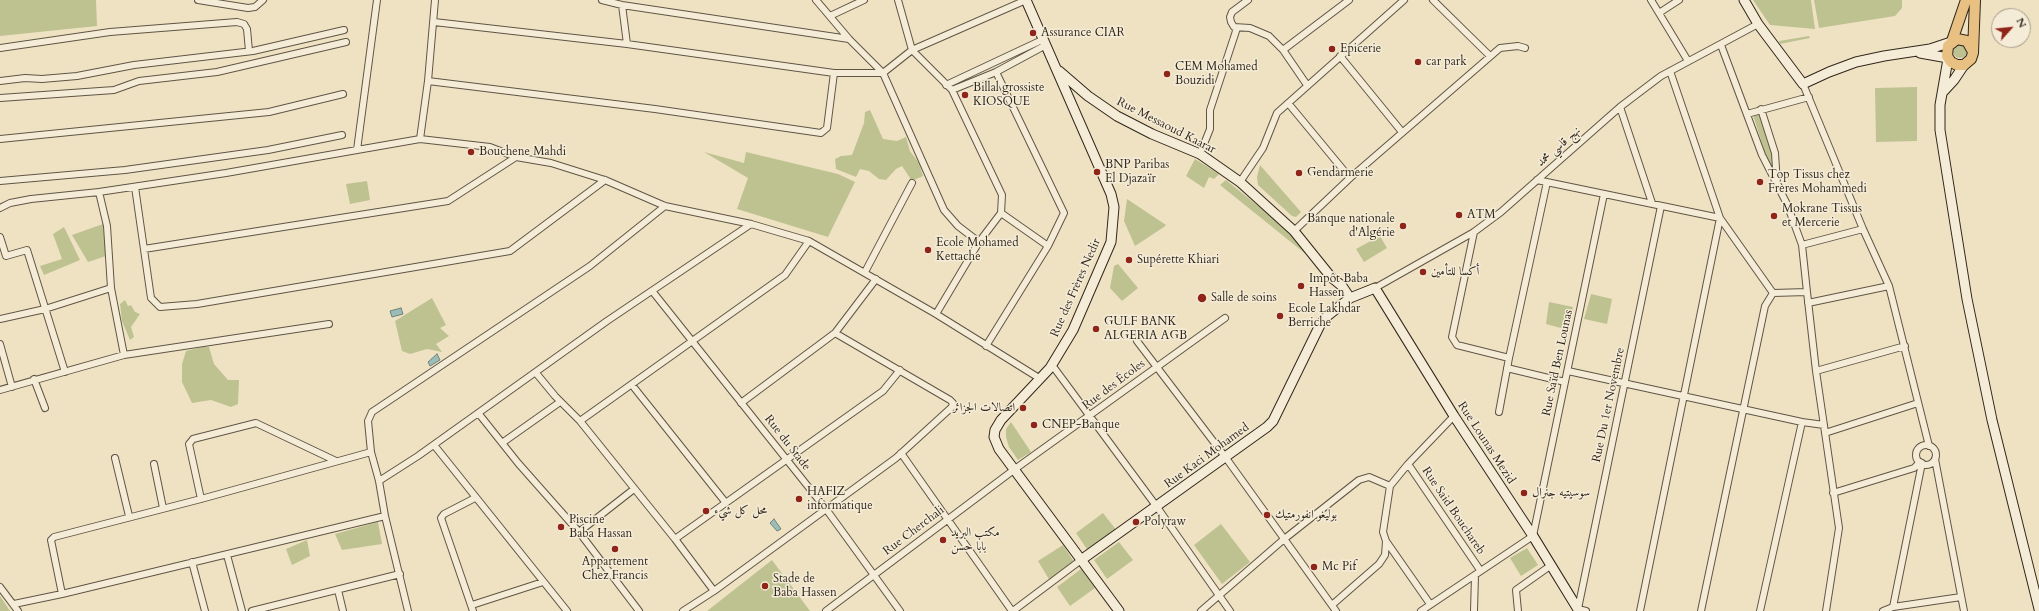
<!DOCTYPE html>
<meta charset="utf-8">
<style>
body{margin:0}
#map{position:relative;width:2039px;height:611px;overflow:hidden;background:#efe2c3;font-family:Cardo,serif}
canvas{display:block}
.north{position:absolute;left:1991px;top:8px;width:40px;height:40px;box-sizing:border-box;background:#f5ecd8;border:1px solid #a69d8c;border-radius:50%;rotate:63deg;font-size:11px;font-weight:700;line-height:16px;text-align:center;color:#30261b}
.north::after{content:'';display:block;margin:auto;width:14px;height:18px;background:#8f2418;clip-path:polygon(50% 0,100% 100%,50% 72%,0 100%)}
</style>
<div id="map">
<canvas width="2039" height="611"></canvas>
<div class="north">N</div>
</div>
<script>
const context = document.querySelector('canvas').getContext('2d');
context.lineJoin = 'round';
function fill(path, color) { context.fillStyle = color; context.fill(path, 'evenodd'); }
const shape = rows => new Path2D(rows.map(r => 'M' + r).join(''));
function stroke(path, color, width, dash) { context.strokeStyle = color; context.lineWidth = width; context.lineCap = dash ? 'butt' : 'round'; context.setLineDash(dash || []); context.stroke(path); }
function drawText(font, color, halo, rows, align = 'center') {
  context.font = font + ' Cardo,Amiri,serif'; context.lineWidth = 3; context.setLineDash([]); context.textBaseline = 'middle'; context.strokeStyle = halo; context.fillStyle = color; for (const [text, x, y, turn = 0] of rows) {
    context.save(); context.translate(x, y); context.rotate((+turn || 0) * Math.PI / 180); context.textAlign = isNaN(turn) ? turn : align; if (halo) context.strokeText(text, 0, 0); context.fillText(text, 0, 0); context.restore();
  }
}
fill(shape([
 [0,0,96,0,97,26,0,36],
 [1753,0,1811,0,1815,29,1770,25],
 [1814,0,1902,0,1902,8,1895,16,1819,28],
 [1809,36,1810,38,1780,44,1779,41],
 '1953 51a7 7 0 1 1 14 0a7 7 0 1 1-14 0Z',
 [1917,87,1917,141,1876,142,1875,88],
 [870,110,883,139,897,141,906,137,910,151,919,163,923,176,912,181,902,166,896,169,886,180,879,179,869,171,860,169,856,177,836,169,835,159,841,156,852,155,864,123,865,112],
 [1759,114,1772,151,1772,168,1766,156,1753,115],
 [704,152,744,163,746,152,838,174,855,182,828,237,737,209,748,178],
 [1195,159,1219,174,1214,179,1209,177,1204,188,1186,176],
 [1260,165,1301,212,1296,217,1292,216,1258,185,1257,177],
 [1226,180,1289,231,1308,253,1307,255,1220,185],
 [367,181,370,200,350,204,346,184],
 [1127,199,1166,225,1164,227,1135,246,1124,221],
 [103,224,106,256,88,262,72,235],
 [64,227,80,260,44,275,40,266,62,259,53,234],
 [1380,236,1387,248,1364,262,1356,249],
 [1118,264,1138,288,1122,301,1110,288,1114,266],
 [1591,294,1612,299,1607,324,1584,319],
 [432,298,446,325,440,328,449,336,436,344,442,352,427,349,410,354,402,351,395,321],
 [125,300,128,306,131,305,135,312,140,314,131,327,134,337,130,340,122,321,120,304],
 [1549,302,1573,307,1568,330,1546,324],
 [202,347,209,347,214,364,228,380,239,380,238,404,231,407,211,400,192,403,182,382,182,364,186,351],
 [1011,422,1031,452,1018,460,1009,447,1006,437,1006,429],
 [1103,513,1117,531,1089,552,1076,533],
 [378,522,382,544,342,550,335,534],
 [1221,524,1250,562,1222,584,1194,545],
 [307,540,310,556,292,565,286,549],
 [1119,542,1133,560,1107,579,1094,560],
 [1063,545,1074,562,1050,581,1038,561],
 [1527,548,1538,565,1521,576,1510,558],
 [772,560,810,611,707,611],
 [1081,569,1095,588,1070,606,1057,587],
 [0,596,10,611,0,611]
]), '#bec290');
const water = shape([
 [401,308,403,314,392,317,390,311,401,308],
 [437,354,440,360,430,366,428,362,437,354],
 [774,519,781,529,777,531,770,523,774,519]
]);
fill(water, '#9abdb7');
stroke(water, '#708179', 1);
const street = shape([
 [198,0,248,8,255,7,263,0],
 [602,0,622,5,849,39],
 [816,0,849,39,883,73,912,50,898,0],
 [1248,0,1232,12,1230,17,1231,22,1234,27,1250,28,1269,36,1283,50],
 [1433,0,1490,56],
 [1651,0,1688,61],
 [622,5,627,44],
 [1659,13,1679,0],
 [830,16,864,0],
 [434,22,627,44,834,73,883,73,944,210,958,226,979,242],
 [1721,45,1762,155,1787,204,1802,245,1807,292],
 [0,48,110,32,237,22,244,24,247,29,249,51],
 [1340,56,1402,132],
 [0,81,25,78,42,79,77,76,134,65,253,51,344,30],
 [428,81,655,109,821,133,827,128,834,73],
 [1803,84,1863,229,1889,286,1929,446],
 [946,85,1044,39],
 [1307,85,1283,50,1349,0],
 [952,90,996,72,1046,45],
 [0,98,114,90,139,81,217,72,346,42],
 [1288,103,1350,178],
 [1620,107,1652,203],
 [1761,109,1775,153,1777,184],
 [1747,114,1809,97],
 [0,139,269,112,343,94],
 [420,139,428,81,435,0],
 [357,150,420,139,490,147,516,157,551,163,605,180,665,206,751,224,809,241,936,314,1039,378],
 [1200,154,1210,129,1210,110,1237,28],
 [1537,180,1720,218,1773,293],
 [0,181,125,170,268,150,342,135],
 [1240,182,1263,148,1277,113,1404,0],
 [135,187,151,298,160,307,197,304,510,251,605,180],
 [99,192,107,226,111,288,124,355],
 [0,208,10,203,31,199,99,192,226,173,357,150,377,0],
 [1001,213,1048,246],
 [1294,231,1350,178,1500,48,1518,46,1525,48],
 [1474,232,1452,337,1457,345,1509,358],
 [0,237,6,256,27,250,65,372],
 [1802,245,1863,229],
 [144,249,448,201,516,157],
 [865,272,912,183],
 [1375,288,1474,232,1501,212,1620,107,1661,76,1758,24],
 [653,292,826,509,900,611],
 [1808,303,1889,286],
 [936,314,979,242,1001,213,1002,195,952,90,912,50,1026,0],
 [0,319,45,309,111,288],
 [1137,341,1226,458,1336,611],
 [0,344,12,387],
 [986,346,1048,246,1064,213,996,72],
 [1052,365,1157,507,1230,611],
 [1507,368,1565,382],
 [1568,371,1802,422,1824,425],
 [1816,371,1905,346],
 [536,373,555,396,580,421,675,539,714,591],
 [34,379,45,408],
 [632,385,726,503],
 [0,390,124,355,329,324],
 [741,403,835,333,876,279],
 [1499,412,1509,358,1547,182],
 [479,414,518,463,579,532,639,611],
 [580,421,785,275,809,241],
 [1825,433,1918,403],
 [502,443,560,402],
 [434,445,567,611],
 '1916 455a10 10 0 1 1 20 0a10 10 0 1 1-20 0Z',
 [371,452,201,499,54,537,51,540,62,594,385,516],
 [901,453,1012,611],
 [115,458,129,516],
 [1935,459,1964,611],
 [154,464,163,508],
 [1408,464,1480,570],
 [379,481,418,456,607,321,751,224],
 [1390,486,1383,532,1386,541,1430,604],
 [1833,493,1914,468,1920,462],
 [201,499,189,444,193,439,256,423,336,461],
 [579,532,634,489],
 [675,539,883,391,900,370],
 [227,555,242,611],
 [192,562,205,611],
 [0,587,18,611],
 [338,590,343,611],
 [14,604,62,594],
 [472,605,543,582],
 [1332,605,1379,564,1385,555,1386,541],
 [1893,607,1961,597],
 [252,611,400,574],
 [408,611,385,516,379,481,371,452,368,421,372,412,590,266,665,206],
 [473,611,441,518,444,514,475,498],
 [683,611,714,591,896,458,952,407,953,403,950,400,835,333],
 [826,611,1015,469,1225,318],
 [1013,611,1081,560],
 [1201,611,1283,540,1359,480,1369,477,1390,486,1408,464,1454,416],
 [1421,611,1533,536,1604,194],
 [1474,611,1475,575],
 [1518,611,1516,590,1550,566],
 [1586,611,1578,609,1661,206],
 [1640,611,1720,218,1670,71],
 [1701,611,1765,306,1773,293,1807,292,1816,371,1839,528,1826,611],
 [1760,611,1802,422],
 [1883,611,1893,607,1922,463]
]);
const secondary = shape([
 [1026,0,1111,194,1114,207,1111,242,1073,330,1050,368,1001,420,995,430,994,437,999,449,1119,611],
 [1744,0,1758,24,1803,84,1829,72,1856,62,1884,56,1930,49,1951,42],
 [1920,53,1948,58],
 [1948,59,1940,105,1940,130,1967,299,1992,420,2039,609],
 [1059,71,1088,96,1117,116,1152,134,1200,154,1240,182,1294,231,1331,277,1342,286,1350,298],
 [1942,93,1954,80,1964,65],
 [1081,560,1267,427,1273,421,1320,325,1326,317,1350,298,1375,288,1454,416,1533,536,1579,611]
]);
const primary = shape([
 [1952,41,1966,0],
 [1972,50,1967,41,1957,39,1948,46,1947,56,1951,62,1957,65,1964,65,1971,59,1973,53,1975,0]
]);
stroke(street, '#605545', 8);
stroke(secondary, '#30261b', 11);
stroke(primary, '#30261b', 12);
stroke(street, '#f5ecd8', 6);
stroke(secondary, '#f5ecd8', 9);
stroke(primary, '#e8c182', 10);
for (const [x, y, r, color] of [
 [1033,33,4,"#8f2418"],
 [1332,49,4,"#8f2418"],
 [1418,62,4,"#8f2418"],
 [1167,74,4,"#8f2418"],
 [965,95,4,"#8f2418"],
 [471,152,4,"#8f2418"],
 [1097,172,4,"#8f2418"],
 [1299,173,4,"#8f2418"],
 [1760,182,4,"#8f2418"],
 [1459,215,4,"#8f2418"],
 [1774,216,4,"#8f2418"],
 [1403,226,4,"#8f2418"],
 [928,250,4,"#8f2418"],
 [1129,260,4,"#8f2418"],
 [1423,272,4,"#8f2418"],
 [1301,286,4,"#8f2418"],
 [1202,298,5,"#8f2418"],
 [1280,316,4,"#8f2418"],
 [1096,329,4,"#8f2418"],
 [1023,408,4,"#8f2418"],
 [1034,425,4,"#8f2418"],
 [1524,493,4,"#8f2418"],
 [799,499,4,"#8f2418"],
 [706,511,4,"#8f2418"],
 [1267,515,4,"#8f2418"],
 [1136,522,4,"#8f2418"],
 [561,527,4,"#8f2418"],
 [943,540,4,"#8f2418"],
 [615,549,4,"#8f2418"],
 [1314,567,4,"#8f2418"],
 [765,586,4,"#8f2418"]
]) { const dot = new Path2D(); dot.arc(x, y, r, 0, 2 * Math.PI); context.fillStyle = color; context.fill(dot); stroke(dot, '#f5ecd8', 1.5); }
drawText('12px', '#30261b', '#f5ecd8', [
 ["Assurance CIAR",1041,33],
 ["Epicerie",1340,49],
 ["car park",1426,62],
 ["CEM Mohamed",1175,67],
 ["Bouzidi",1175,81],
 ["Billal grossiste",973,88],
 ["KIOSQUE",973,102],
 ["Bouchene Mahdi",479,152],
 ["BNP Paribas",1105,165],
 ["El Djazaïr",1105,179],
 ["Gendarmerie",1307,173],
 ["Top Tissus chez",1768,175],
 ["Frères Mohammedi",1768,189],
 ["Mokrane Tissus",1782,209],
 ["et Mercerie",1782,223],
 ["ATM",1467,215],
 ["Banque nationale",1395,219,"right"],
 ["d'Algérie",1395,233,"right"],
 ["Ecole Mohamed",936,243],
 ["Kettache",936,257],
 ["Supérette Khiari",1137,260],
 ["أكسا للتأمين",1431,272],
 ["Impôt Baba",1309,279],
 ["Hassen",1309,293],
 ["Salle de soins",1211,298],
 ["Ecole Lakhdar",1288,309],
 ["Berriche",1288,323],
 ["GULF BANK",1104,322],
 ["ALGERIA AGB",1104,336],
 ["اتصالات الجزائر",1015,408,"right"],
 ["CNEP-Banque",1042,425],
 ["HAFIZ",807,492],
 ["informatique",807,506],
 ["سوسيتيه جنرال",1532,493],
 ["محل كل شيء",714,511],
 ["بوليغو انفورمتيك",1275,515],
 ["Piscine",569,520],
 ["Baba Hassan",569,534],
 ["Polyraw",1144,522],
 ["مكتب البريد",951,533],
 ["بابا حسن",951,547],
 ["Appartement",615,562,"center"],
 ["Chez Francis",615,576,"center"],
 ["Mc Pif",1322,567],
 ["Stade de",773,579],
 ["Baba Hassen",773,593]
], 'left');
drawText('12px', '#30261b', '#f5ecd8', [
 ["Rue Messaoud Kaarar",1166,126,27],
 ["نهج قاسي محمد",1559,147,-41],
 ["Rue des Frères Nedir",1076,288,-66],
 ["Rue Saïd Ben Lounas",1558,363,-78],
 ["Rue des Écoles",1114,385,-37],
 ["Rue Du 1er Novembre",1609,405,-78],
 ["Rue du Stade",787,443,52],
 ["Rue Lounas Mezid",1486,443,57],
 ["Rue Kaci Mohamed",1207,456,-36],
 ["Rue Said Bouchareb",1453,511,56],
 ["Rue Cherchali",914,531,-37]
]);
</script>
